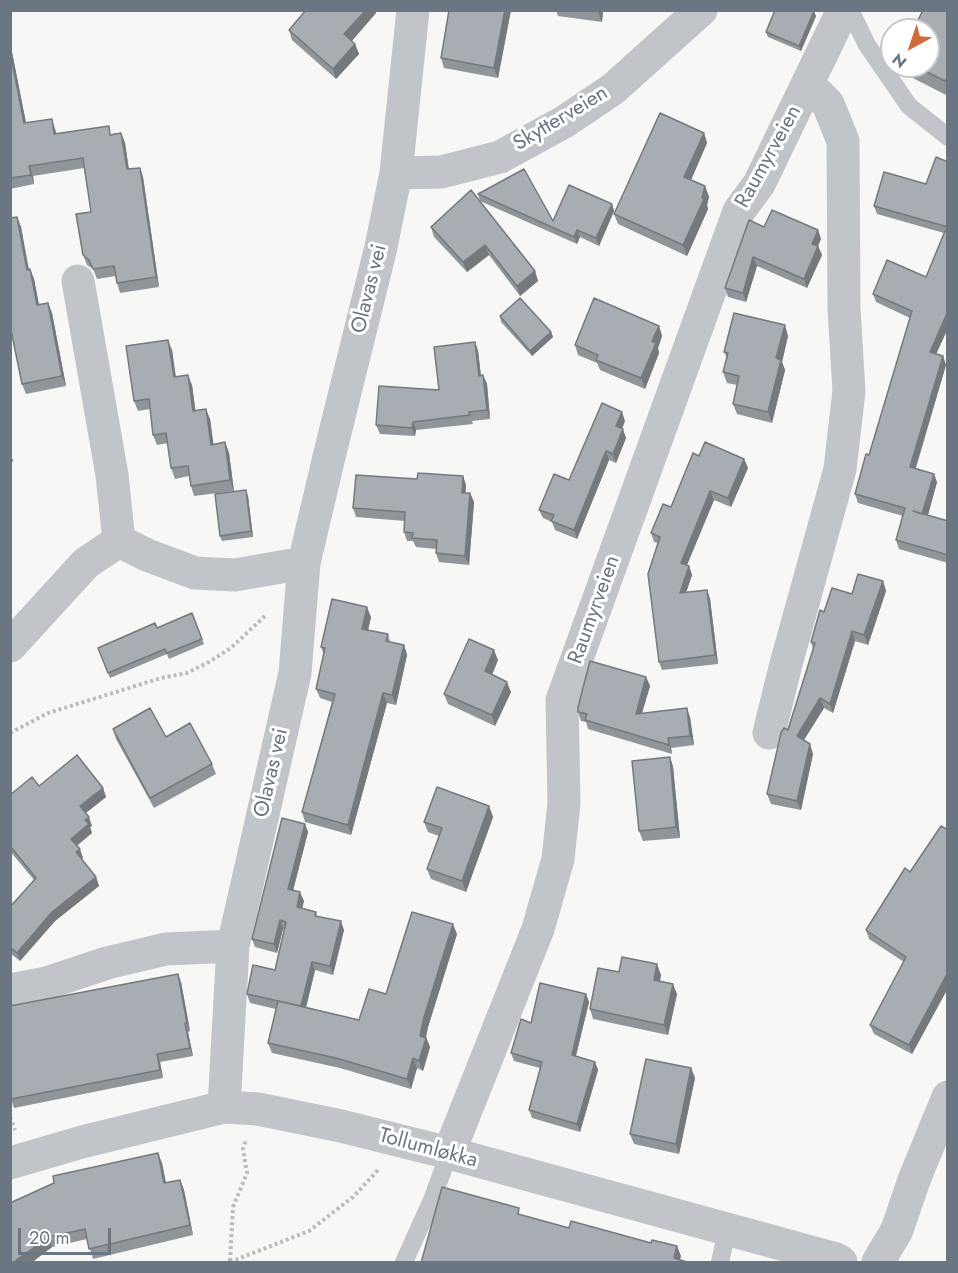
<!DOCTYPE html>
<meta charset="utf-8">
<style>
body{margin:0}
#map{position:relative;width:958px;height:1273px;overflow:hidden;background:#f7f7f5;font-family:Jost,sans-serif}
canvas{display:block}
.frame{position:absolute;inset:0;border:12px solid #6a7682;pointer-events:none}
.north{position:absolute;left:880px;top:18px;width:60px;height:60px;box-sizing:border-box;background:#fff;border:2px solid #c3c8cd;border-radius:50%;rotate:220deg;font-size:16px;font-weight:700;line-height:24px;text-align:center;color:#6a7682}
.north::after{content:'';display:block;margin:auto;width:21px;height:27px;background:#d06a3d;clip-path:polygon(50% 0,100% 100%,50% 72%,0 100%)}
.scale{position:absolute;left:18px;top:1228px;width:93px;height:27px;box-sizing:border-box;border:3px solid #6a7682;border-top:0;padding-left:8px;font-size:18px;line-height:21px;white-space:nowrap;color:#6a7682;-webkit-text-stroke:4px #fff;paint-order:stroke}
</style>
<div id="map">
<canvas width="958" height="1273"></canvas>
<div class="frame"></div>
<div class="north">N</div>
<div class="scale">20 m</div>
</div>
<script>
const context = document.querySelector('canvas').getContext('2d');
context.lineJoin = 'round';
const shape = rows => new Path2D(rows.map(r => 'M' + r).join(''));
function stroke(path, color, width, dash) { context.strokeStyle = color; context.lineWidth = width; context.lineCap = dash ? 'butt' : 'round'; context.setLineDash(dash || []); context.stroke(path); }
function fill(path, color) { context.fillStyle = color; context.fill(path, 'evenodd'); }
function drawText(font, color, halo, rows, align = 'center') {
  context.font = font + ' Jost,sans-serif'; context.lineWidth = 6; context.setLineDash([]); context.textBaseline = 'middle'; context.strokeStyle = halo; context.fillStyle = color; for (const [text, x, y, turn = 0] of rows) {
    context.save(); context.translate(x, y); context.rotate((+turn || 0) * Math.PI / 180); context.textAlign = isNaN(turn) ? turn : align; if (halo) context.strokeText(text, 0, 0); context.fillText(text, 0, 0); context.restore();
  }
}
stroke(shape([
 [10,733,48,713,161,678,187,673,209,662,231,648,267,614],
 [10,1117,15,1130],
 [230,1261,233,1207,247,1173,243,1149,246,1140],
 [230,1262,309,1231,353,1197,379,1169]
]), '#b9bcbe', 4, [3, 3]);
stroke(shape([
 [850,10,867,45,909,106,948,137],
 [404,1262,432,1200,449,1153],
 [720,1262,727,1231]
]), '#c1c4c8', 18);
stroke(shape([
 [396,173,441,172,500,157,564,122,613,89,701,10],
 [78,281,112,475,119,541,147,555,195,573,235,575,304,563],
 [10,646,86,563,119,541],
 [769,733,786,664,840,469,849,391,844,309,843,141,828,104,808,84],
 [10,990,47,983,107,963,166,949,233,946],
 [224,1107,233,946,295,673,304,563,329,457,381,247,396,173,413,10],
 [449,1153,538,929,558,859,564,803,562,700,739,211,759,184,843,10],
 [10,1163,82,1142,224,1107,258,1109,341,1126,449,1153,836,1259,841,1262],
 [878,1262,897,1230,914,1180,948,1097]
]), '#c1c4c8', 33);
fill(shape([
 [306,10,375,10,376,13,352,41,355,44,359,54,336,79,292,40,289,30],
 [449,10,511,10,498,78,444,68,441,58],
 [556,10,603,10,602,22,558,16],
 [948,10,948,96,905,74,902,66,928,66],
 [816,16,801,51,768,37,766,32],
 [10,42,26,123,55,129,56,133,112,134,121,133,125,143,129,169,140,168,143,177,159,287,120,293,117,283,116,276,97,279,93,269,87,265,83,255,91,212,84,168,33,176,34,184,10,189],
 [704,133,707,143,691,180,705,186,709,197,707,205,708,209,687,256,618,224,614,214],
 [948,162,948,328,936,354,943,356,946,365,916,468,937,482,928,515,948,521,948,563,899,549,896,540,903,516,858,503,855,494,869,455,910,318,876,302,873,294,926,277,944,233,877,214,874,206,926,184],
 [471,190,535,271,538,281,520,296,489,255,467,272,434,237,431,227],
 [478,194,553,221,612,204,614,211,599,246,580,237,577,244,480,201],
 [17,217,21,227,29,269,30,269,34,279,39,305,48,303,52,313,66,386,26,394,22,384],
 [764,227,818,230,821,239,818,246,822,255,807,288,757,266,746,302,728,297,725,288],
 [500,316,551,332,553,337,532,356,501,322],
 [659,326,662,336,658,348,659,353,645,389,600,370,597,363,578,355,575,345],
 [788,336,782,362,785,370,772,423,737,414,733,404,737,385,727,383,723,372,727,358,724,352],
 [475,342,478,351,481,376,483,375,487,384,490,419,472,421,473,424,416,430,415,436,380,434,376,425,439,390],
 [172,350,176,377,192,385,195,410,210,419,213,444,225,442,229,453,234,491,194,496,191,486,189,476,175,479,171,468,168,443,157,445,153,435,150,409,138,411,134,401],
 [625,421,622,429,626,438,616,463,609,460,577,539,555,530,552,522,543,518,539,510],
 [699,456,744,459,748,468,731,507,714,500,687,565,689,566,692,575,686,592,707,590,710,599,718,664,662,670,659,662,658,543,654,542,651,533,671,507],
 [463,476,466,485,465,493,470,493,474,502,469,565,439,562,436,553,436,549,416,547,413,541,407,541,404,532,405,521,356,517,353,508,417,479],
 [248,496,253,537,222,541,220,536],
 [883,581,886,591,868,645,855,641,833,713,824,708,804,740,813,754,801,810,771,804,767,794,813,649,811,642,824,612,852,594],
 [192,613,204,644,169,659,167,654,110,678,98,648,157,628],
 [371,617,368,630,388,634,390,642,404,645,407,655,396,705,387,703,351,835,305,822,302,812,332,702,320,698,316,689,324,655,321,647],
 [498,660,492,675,511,692,495,726,448,704,444,694],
 [646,677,650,686,642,713,690,717,694,745,671,748,672,754,588,729,586,722,581,721,578,712],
 [113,729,166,737,212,764,216,774,154,808,116,739],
 [670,757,673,767,680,838,643,841,639,831],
 [39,786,103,788,106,797,86,813,92,826,90,827,92,833,77,846,83,858,81,859,96,877,99,886,55,921,20,961,10,953,10,907,34,880,10,851,10,795],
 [489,806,493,817,466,892,431,879,427,869,439,836,428,832,424,822],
 [305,824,308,832,293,891,304,901,302,909,316,912,317,916,344,930,333,975,315,970,306,1007,359,1020,386,994,457,934,428,1027,426,1037,430,1047,423,1071,417,1068,411,1089,340,1068,272,1053,268,1043,276,1009,250,1003,247,994,275,970,285,929,283,929,277,953,255,947,252,939],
 [948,830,948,988,912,1054,874,1034,870,1025,904,962,869,939,866,930,910,872],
 [619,972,661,975,660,981,677,994,668,1035,593,1019,590,1009],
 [181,982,190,1031,188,1032,193,1056,160,1062,163,1078,14,1108,11,1099],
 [586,994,589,1002,576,1056,595,1062,598,1070,580,1132,532,1118,529,1110,540,1068,514,1061,511,1053,531,1023],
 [691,1068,695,1078,679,1154,634,1144,630,1134],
 [162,1163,166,1183,180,1180,184,1190,193,1235,93,1259,87,1239,52,1247,31,1263,10,1263,10,1203]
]), '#90959a');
fill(shape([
 [366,10,375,10,376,13,348,45,344,34],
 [505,10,511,10,498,78,494,68],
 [598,10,603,10,602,22,598,12],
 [814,11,816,16,801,51,799,46],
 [10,42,28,133,24,123,10,51],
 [355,44,359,54,336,79,333,69],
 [948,76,948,88,945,81],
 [52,119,55,129,58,143,54,134],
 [121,133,125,143,130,179,127,169],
 [704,133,707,143,688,187,684,177],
 [29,166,33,176,34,184,31,175],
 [140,168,143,177,159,287,156,277],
 [705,186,709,197,707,205,708,209,687,256,683,245,702,198],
 [612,204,614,211,599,246,596,238],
 [17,217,21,227,30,280,27,270],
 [577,230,580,237,577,244,574,237],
 [818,230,821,239,815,252,812,244],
 [485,245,489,255,467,272,463,262],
 [818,246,822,255,807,288,804,279],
 [753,257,757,266,746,302,743,293],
 [30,269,34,279,41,315,37,305],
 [535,271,538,281,520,296,517,286],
 [48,303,52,313,66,386,62,376],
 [948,311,948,328,933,361,930,352],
 [785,325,788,336,782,362,785,370,772,423,768,412,776,358],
 [659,326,662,336,658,348,659,353,645,389,641,378,652,341],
 [551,332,553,337,532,356,530,351],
 [168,340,172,350,177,387,174,377],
 [475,342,478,351,482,385,479,376],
 [943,356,946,365,913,476,910,467],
 [188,375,192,385,197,421,193,411],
 [483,375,487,384,490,419,487,410],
 [206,409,210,419,215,455,211,445],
 [622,412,625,421,619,435,616,426],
 [413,422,416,430,415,436,412,428],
 [623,429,626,438,616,463,613,454],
 [225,442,229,453,234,491,230,480],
 [606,451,609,460,577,539,574,530],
 [10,454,13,460,10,470],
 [744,459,748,468,731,507,728,498],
 [934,474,937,482,926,522,922,514],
 [463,476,466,485,465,502,462,493],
 [246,490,248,496,253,537,251,531],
 [710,491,714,500,684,572,681,563],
 [470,493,474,502,469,565,465,556],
 [689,566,692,575,683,602,680,593],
 [883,581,886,591,868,645,864,635],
 [707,590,710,599,718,664,715,655],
 [367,607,371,617,366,639,362,629],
 [852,631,855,641,833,713,830,704],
 [404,645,407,655,396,705,392,695],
 [494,650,498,660,489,682,485,671],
 [646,677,650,686,639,723,636,714],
 [507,682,511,692,495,726,492,715],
 [383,693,387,703,351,835,348,825],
 [820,698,824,708,800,746,797,736],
 [687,708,690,717,694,745,690,736],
 [668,738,671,748,672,754,669,745],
 [810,744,813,754,801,810,797,801],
 [670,757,673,767,680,838,676,827],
 [103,788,106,797,83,815,80,806],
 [489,806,493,817,466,892,462,881],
 [89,817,92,826,90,827,92,833,74,847,71,839,85,820],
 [305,824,308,832,291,898,288,889],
 [80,849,83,858,79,861,76,852],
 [96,877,99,886,55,921,20,961,17,953,52,912],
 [300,892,304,901,300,916,297,907],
 [280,920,283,929,277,953,274,944],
 [341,921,344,930,333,975,330,966],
 [453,924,457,934,428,1027,424,1046,420,1036,424,1017],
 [312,962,315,970,304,1016,301,1007],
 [657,964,661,975,658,990,654,980],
 [948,972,948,988,912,1054,909,1045],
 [178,974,181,982,190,1031,187,1023],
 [673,984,677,994,668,1035,664,1025],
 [586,994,589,1002,574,1063,572,1055],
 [185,1023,188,1032,193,1056,190,1048],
 [426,1038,430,1047,423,1071,419,1061],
 [157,1054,160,1062,163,1078,160,1070],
 [413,1058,417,1068,411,1089,407,1079],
 [595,1062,598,1070,580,1132,577,1124],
 [691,1068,695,1078,679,1154,676,1144],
 [158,1153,162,1163,168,1194,164,1183],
 [180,1180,184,1190,193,1235,190,1225],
 [49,1237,52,1247,31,1263,17,1263,16,1260],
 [677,1246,681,1256,679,1263,674,1258]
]), '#75797d');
const building = shape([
 [306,10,366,10,344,34,355,44,333,69,289,30,306,10],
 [449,10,505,10,494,68,441,58,449,10],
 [775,10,814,11,799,46,766,32,775,10],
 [923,10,948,10,948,76,945,81,915,66,928,66,928,30,913,30,923,10],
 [10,51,24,123,52,119,54,134,109,126,110,135,121,133,127,169,140,168,156,277,117,283,114,266,93,269,89,260,83,255,76,214,91,212,83,158,29,166,31,175,10,178,10,51],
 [660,113,704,133,684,177,705,186,702,198,704,199,683,245,614,214,660,113],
 [936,157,948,162,948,227,874,206,884,172,926,184,936,157],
 [524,169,553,221,569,185,612,204,596,238,577,230,574,237,478,194,524,169],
 [471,190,535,271,517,286,485,245,463,262,431,227,471,190],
 [772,210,818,230,812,244,818,246,804,279,753,257,743,293,725,288,749,220,764,227,772,210],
 [17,217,27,270,30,269,37,305,48,303,62,376,22,384,10,325,10,218,17,217],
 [945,231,948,232,948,311,930,352,943,356,910,467,934,474,922,514,913,511,948,521,948,555,896,540,905,508,855,494,866,454,869,455,912,311,873,294,887,260,926,277,945,231],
 [520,298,551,332,530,351,500,316,520,298],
 [594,298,659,326,652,341,656,343,641,378,596,360,598,355,575,345,594,298],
 [734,313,785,325,776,358,781,360,768,412,733,404,739,376,723,372,728,353,724,352,734,313],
 [168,340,174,377,188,375,193,411,206,409,211,445,225,442,230,480,191,486,188,466,171,468,166,433,153,435,149,399,134,401,126,346,168,340],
 [475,342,479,376,483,375,487,410,469,412,470,415,413,422,412,428,376,425,379,386,439,390,434,347,475,342],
 [602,403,622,412,616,426,623,429,613,454,606,451,574,530,551,521,554,515,539,510,554,474,569,480,602,403],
 [705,442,744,459,728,498,710,491,681,563,689,566,680,593,707,590,715,655,659,662,648,574,660,537,651,533,663,504,671,507,693,453,699,456,705,442],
 [418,473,463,476,462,493,470,493,465,556,436,553,437,540,412,538,413,533,404,532,405,512,353,508,356,475,417,479,418,473],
 [246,490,251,531,220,536,215,494,246,490],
 [858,574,883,581,864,635,852,631,830,704,820,698,797,736,810,744,797,801,767,794,781,733,784,728,788,730,815,643,811,642,820,610,824,612,832,588,852,594,858,574],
 [332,599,367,607,362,629,388,634,386,641,404,645,392,695,383,693,348,825,302,812,335,694,316,689,325,648,321,647,332,599],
 [192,613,202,639,167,653,165,649,108,673,98,648,155,623,157,628,192,613],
 [469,639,494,650,485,671,507,682,492,715,444,694,469,639],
 [590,661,646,677,636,714,687,708,690,736,668,738,669,745,585,720,587,714,578,712,578,707,590,661],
 [150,708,166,737,190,723,212,764,150,798,113,729,150,708],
 [77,755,103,788,80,806,89,817,85,820,89,824,71,839,80,849,76,852,96,877,52,912,17,953,10,947,10,907,36,878,10,846,10,795,32,777,39,786,77,755],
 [670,757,676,827,639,831,632,761,670,757],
 [437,787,489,806,462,881,427,869,442,828,424,822,437,787],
 [282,818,305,824,288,889,300,892,297,907,316,912,315,916,341,921,330,966,312,962,301,1006,247,994,253,965,275,970,286,922,280,920,274,944,252,939,282,818],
 [941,826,948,830,948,972,909,1045,870,1025,906,957,866,930,905,868,910,872,941,826],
 [412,912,453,924,424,1017,420,1036,426,1038,419,1061,413,1058,407,1079,336,1058,268,1043,278,1001,359,1020,369,989,386,994,412,912],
 [622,957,657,964,654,980,673,984,664,1025,590,1009,598,968,619,972,622,957],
 [178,974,187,1023,185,1023,190,1048,157,1054,160,1070,11,1099,10,1006,178,974],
 [540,983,586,994,572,1055,595,1062,577,1124,529,1110,542,1062,511,1053,521,1019,531,1023,540,983],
 [646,1059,691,1068,676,1144,630,1134,646,1059],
 [158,1153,164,1183,180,1180,190,1225,89,1249,85,1229,49,1237,16,1260,18,1263,10,1263,10,1203,54,1183,53,1176,158,1153],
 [442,1187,519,1208,518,1214,569,1228,571,1221,651,1243,652,1240,677,1246,674,1258,687,1262,686,1263,421,1263,442,1187]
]);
fill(building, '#a7adb3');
stroke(building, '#75797d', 1.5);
drawText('21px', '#6a7682', '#fff', [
 ["Skytterveien",561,119,-31],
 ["Raumyrveien",769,157,-61],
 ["Olavas vei",370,289,-76],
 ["Raumyrveien",595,610,-70],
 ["Olavas vei",272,773,-77],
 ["Tollumløkka",428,1149,15]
]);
</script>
